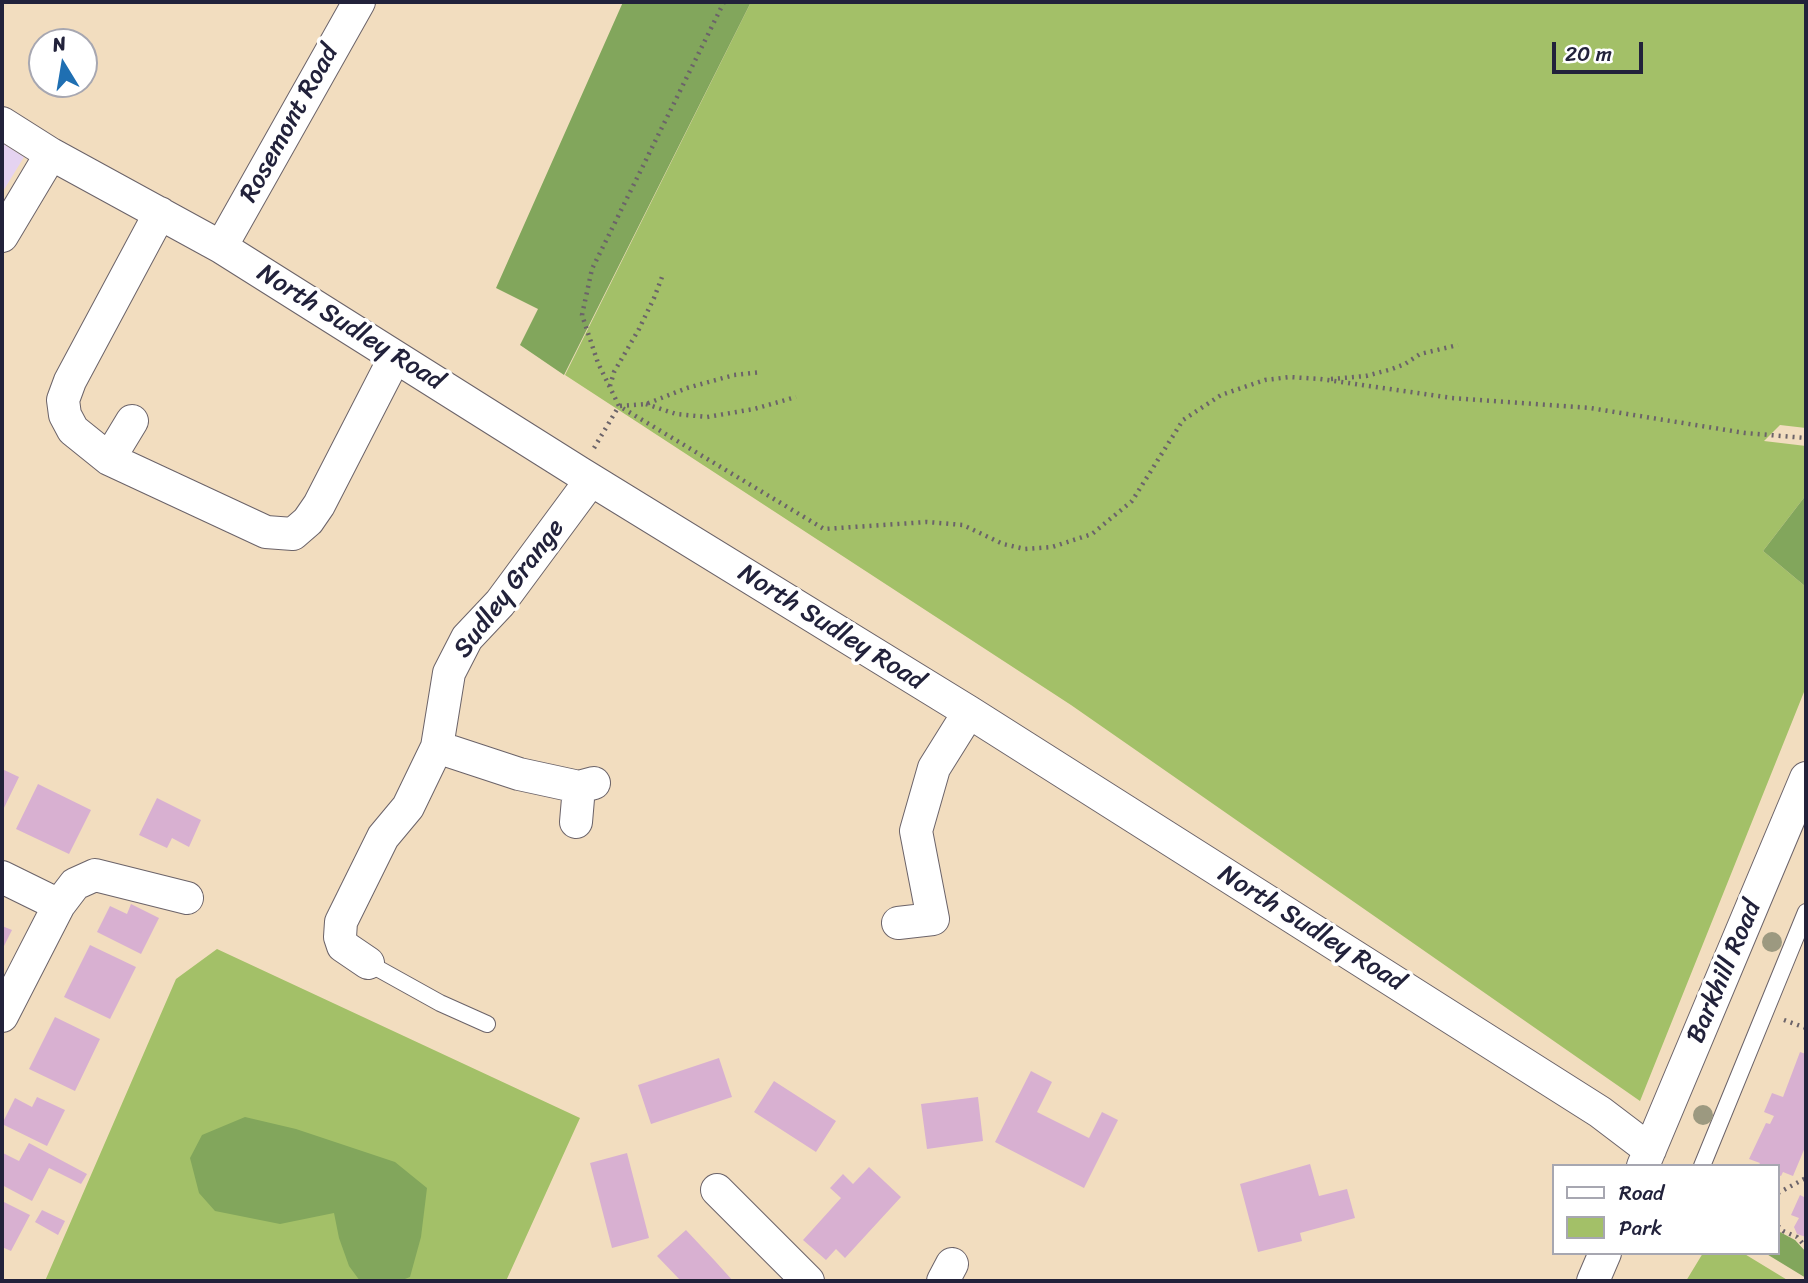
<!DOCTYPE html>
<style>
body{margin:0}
#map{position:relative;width:1808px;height:1283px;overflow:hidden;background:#f2ddbf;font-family:Sriracha,sans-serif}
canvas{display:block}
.frame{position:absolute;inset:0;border:4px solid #22223b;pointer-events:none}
.legend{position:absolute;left:1552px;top:1164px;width:228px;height:91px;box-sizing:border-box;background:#fff;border:2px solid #a7a7b1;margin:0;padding:9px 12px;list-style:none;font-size:21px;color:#22223b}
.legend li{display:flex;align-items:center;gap:14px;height:35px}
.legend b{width:35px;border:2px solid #a7a7b1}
.north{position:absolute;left:28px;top:28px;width:70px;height:70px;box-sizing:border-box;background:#fff;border:2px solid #a7a7b1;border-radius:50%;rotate:349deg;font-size:19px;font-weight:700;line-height:28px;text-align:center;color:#22223b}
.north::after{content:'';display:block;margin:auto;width:24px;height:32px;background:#1f6fb2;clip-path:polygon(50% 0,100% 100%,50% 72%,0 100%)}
.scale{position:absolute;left:1552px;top:42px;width:91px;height:32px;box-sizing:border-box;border:4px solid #22223b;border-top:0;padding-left:9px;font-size:21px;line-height:24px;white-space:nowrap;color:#22223b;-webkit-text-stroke:5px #fff;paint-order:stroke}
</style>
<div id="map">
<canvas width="1808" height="1283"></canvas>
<div class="frame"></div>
<ul class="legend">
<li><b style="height:9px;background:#fff"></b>Road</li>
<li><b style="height:19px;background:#a3c068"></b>Park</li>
</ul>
<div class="north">N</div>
<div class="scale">20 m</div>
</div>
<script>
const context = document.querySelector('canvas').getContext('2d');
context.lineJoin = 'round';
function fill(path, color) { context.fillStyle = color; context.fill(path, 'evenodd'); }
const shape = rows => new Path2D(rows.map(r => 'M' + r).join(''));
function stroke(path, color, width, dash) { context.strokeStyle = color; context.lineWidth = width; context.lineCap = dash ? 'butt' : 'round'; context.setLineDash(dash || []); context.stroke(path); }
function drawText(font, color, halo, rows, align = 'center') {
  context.font = font + ' Sriracha,sans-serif'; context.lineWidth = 7; context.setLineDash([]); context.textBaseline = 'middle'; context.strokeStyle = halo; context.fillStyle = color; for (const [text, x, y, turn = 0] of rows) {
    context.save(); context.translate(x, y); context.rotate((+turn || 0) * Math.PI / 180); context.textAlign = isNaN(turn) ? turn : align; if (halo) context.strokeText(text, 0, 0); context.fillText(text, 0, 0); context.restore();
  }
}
fill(shape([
 [2,143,24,157,2,193]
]), '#e5d3f1');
fill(shape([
 [751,2,1806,2,1806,428,1780,425,1764,441,1806,446,1806,495,1763,551,1806,587,1806,687,1640,1101,1071,705,565,375],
 [217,949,580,1118,506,1281,45,1281,176,979],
 [1703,1253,1743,1253,1789,1281,1686,1281]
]), '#a3c068');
fill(shape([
 [623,2,751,2,564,375,520,345,538,309,496,288],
 [1806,495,1806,587,1763,551],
 [245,1117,296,1129,395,1162,427,1188,421,1237,410,1277,400,1281,360,1281,349,1266,339,1238,334,1213,280,1224,215,1211,199,1193,190,1158,202,1135],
 [1778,1231,1795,1240,1806,1252,1806,1278,1765,1253,1778,1253]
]), '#82a65c');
fill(shape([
 [2,769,19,777,2,812],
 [38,784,91,810,69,854,16,829],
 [157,798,201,820,189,847,172,838,167,848,139,835],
 [131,904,159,918,141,954,97,932,110,906,127,914],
 [2,926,12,930,2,950],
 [90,945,136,967,110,1019,64,997],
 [55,1017,100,1039,75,1091,29,1069],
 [1800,1052,1806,1054,1806,1145,1793,1176,1783,1172,1781,1176,1778,1175,1778,1166,1758,1166,1760,1163,1749,1159,1766,1123,1770,1124,1774,1116,1764,1112,1772,1093,1783,1097],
 [719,1058,732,1097,651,1124,638,1085],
 [1031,1071,1052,1082,1037,1112,1089,1138,1102,1112,1118,1120,1084,1188,995,1142],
 [774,1081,836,1121,816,1152,754,1112],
 [37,1097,65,1110,47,1146,2,1124,15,1098,32,1107],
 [978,1097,983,1141,927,1149,921,1104],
 [29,1143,87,1174,81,1184,49,1168,32,1201,2,1185,3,1153,19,1161],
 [627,1153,649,1238,612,1248,590,1163],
 [1310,1164,1319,1196,1347,1189,1355,1218,1300,1233,1302,1241,1258,1252,1240,1184],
 [869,1167,901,1197,845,1258,836,1249,826,1260,803,1240,841,1198,830,1188,843,1174,853,1184],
 [1800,1195,1806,1198,1806,1237,1797,1234,1794,1227,1799,1218,1791,1215],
 [4,1202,30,1215,11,1251,2,1247,2,1205],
 [42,1210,65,1221,58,1235,35,1222],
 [686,1230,715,1261,733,1281,681,1281,657,1256]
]), '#d8b0d1');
const service = shape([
 [368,963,440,1003,487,1024],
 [1702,1166,1806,912]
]);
const minor = shape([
 [2,123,51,154,221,247,580,473,969,712,1600,1112,1650,1150],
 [160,213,70,381,63,400,65,415,73,430,109,459,266,532,293,534,308,521,319,505,395,357],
 [2,236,51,154],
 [221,247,359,2],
 [109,459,132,421],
 [437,747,519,774,579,787],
 [576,822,579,787,594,783],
 [2,877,59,905],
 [898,923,933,919,916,831,934,768,969,712],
 [368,963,343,946,340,937,341,922,383,837,408,807,437,747,449,673,467,638,500,603,591,480],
 [2,1016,59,905,75,884,95,875,187,898],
 [1643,1166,1806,778],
 [717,1190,808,1281],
 [943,1281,952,1264],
 [1593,1281,1605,1253]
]);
stroke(service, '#6b6369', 18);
stroke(minor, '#6b6369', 34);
stroke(shape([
 [724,2,592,269,582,315,598,363,619,406,824,529,927,522,963,525,1003,544,1025,549,1052,547,1092,534,1132,501,1183,420,1221,395,1265,380,1290,377,1320,379,1452,398,1590,408,1745,433,1806,438],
 [1331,379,1366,376,1392,369,1405,364,1420,354,1458,345],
 [610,386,614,372,639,329,654,298,662,277],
 [646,404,676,414,707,417,754,409,796,397],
 [620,406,646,404,687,388,734,375,762,372],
 [594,448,619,406],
 [1784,1020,1806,1028],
 [1778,1193,1806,1178],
 [1778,1226,1783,1231,1797,1237,1806,1247]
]), '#6b6369', 4.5, [2, 5]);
stroke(service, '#fff', 16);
stroke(minor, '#fff', 32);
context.fillStyle = '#9c9980';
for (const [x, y] of [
 [1772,942],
 [1703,1115]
]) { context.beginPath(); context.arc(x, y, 10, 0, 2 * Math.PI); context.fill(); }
drawText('26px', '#22223b', '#fff', [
 ["Rosemont Road",290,124,-61],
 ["North Sudley Road",350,328,32],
 ["Sudley Grange",510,589,-53],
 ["North Sudley Road",831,628,32],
 ["North Sudley Road",1311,929,32],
 ["Barkhill Road",1725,972,-67]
]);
</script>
